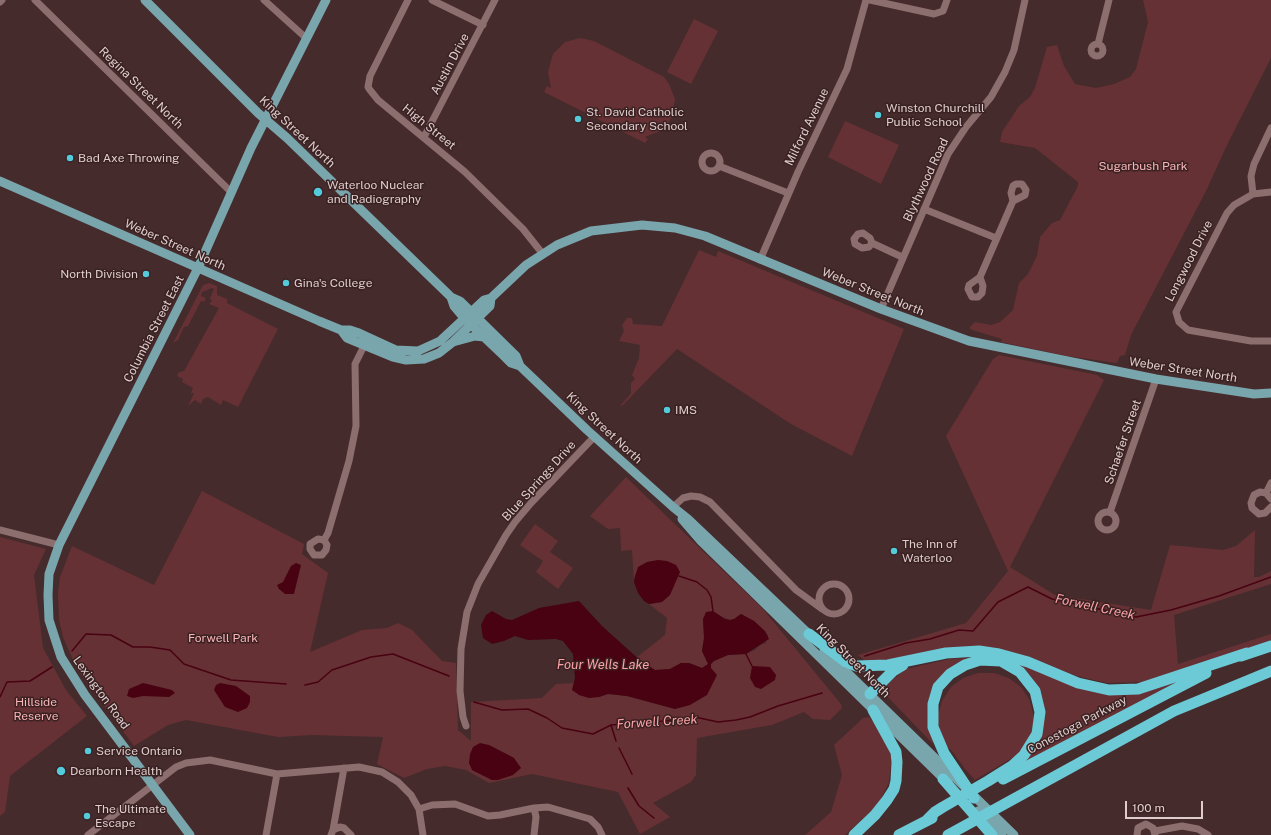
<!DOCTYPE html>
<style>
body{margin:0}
#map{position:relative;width:1271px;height:835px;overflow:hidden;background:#452b2c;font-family:"Public Sans",sans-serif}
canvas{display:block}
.scale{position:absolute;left:1125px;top:801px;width:78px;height:18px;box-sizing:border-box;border:2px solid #dfcdcd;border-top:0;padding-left:5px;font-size:12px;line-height:14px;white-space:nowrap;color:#dfcdcd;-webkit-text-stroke:3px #3a2122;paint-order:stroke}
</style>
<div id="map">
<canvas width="1271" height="835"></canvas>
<div class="scale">100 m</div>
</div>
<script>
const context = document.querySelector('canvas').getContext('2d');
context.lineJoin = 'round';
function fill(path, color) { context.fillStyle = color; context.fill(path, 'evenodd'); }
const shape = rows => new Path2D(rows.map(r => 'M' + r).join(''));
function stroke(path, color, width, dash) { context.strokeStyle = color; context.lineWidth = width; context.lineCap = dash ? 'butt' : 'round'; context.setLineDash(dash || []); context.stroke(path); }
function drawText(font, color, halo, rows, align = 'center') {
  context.font = font + ' "Public Sans",sans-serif'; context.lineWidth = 3; context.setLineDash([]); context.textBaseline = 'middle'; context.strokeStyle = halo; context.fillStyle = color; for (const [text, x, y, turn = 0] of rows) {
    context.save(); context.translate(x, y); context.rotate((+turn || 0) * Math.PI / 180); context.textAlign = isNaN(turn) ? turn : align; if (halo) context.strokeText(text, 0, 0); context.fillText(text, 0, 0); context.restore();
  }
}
fill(shape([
 [1143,0,1271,0,1271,58,1226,147,1206,191,1131,335,1125,355,1120,356,1117,363,1067,356,1001,342,1002,339,972,330,969,328,975,322,991,325,1000,322,1013,310,1019,283,1028,274,1037,256,1040,237,1052,223,1060,220,1078,186,1078,182,1035,148,1000,142,1002,132,1019,106,1030,97,1035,88,1047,47,1057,45,1064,66,1075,84,1096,88,1114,84,1130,77,1136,69,1148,22],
 [694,19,718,31,691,84,667,72],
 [580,38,594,41,664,77,669,84,675,99,672,116,668,124,660,131,645,137,648,139,645,143,544,92,547,86,551,88,548,72,553,54,565,42],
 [845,121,899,145,881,184,828,157],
 [699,250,716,257,718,251,904,329,852,456,791,424,677,349,622,406,621,405,631,393,631,383,635,379,632,375,639,358,640,345,619,341,624,331,622,325,627,318,632,318,633,324,662,326],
 [209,283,217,286,217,295,227,299,227,303,278,329,238,407,223,400,221,405,208,397,203,399,201,404,195,400,188,406,194,393,191,393,193,388,182,382,183,379,177,376,179,372,184,371,219,308,209,304,212,301,210,298,214,289,212,288,202,292,201,296,206,298,204,302,201,301,188,326,184,327,178,340,173,343,203,285],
 [999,355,1097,375,1104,380,1010,567,1055,595,1151,610,1170,545,1223,550,1236,546,1255,530,1254,577,1259,577,1271,571,1271,584,1174,615,1178,664,1271,634,1271,642,1145,682,1107,683,1077,676,1013,653,950,648,868,663,858,655,966,623,1008,571,946,436,993,359],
 [626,477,762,608,841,704,842,708,830,720,813,719,804,712,772,725,697,738,696,775,691,782,653,803,670,817,640,834,618,792,532,774,489,783,466,770,445,766,427,769,404,778,377,764,383,737,312,735,278,737,186,720,168,725,134,746,77,669,63,637,59,620,58,593,60,577,72,546,154,585,202,491,304,544,302,554,328,573,310,652,362,630,387,628,398,623,412,630,442,661,456,663,458,730,471,741,471,702,542,698,556,684,574,683,572,690,599,697,608,694,627,696,675,709,711,668,711,664,714,661,728,655,746,654,755,650,760,645,766,643,768,635,754,621,741,614,734,619,730,620,718,615,703,619,704,638,702,651,708,664,702,668,689,663,681,663,670,669,655,670,637,657,665,635,667,618,649,604,662,602,635,576,634,582,632,550,621,551,620,528,608,529,590,516],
 [489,745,514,758,510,776,492,780,472,770],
 [535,524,558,541,550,552,573,568,558,589,536,572,543,561,520,545],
 [0,537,46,549,34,575,43,648,66,690,87,716,10,776,5,812,0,816],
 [982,657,948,672,928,719,934,745,882,691,891,681,906,669,950,659],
 [1006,659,1105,692,1177,679,1178,682,1024,764,1042,706],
 [978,673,994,673,1009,678,1022,688,1030,701,1034,717,1032,732,1026,747,1014,757,975,780,965,769,952,751,946,746,939,732,938,716,942,701,951,687,963,678],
 [869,717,881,731,892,757,889,782,879,804,845,835,805,835,831,812,842,775,834,745,863,718]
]), '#663135');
fill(shape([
 [658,560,667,561,676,565,680,572,670,595,662,602,649,604,644,601,638,593,634,582,635,576,638,567,647,562],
 [296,563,301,565,294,594,285,594,279,589,277,585,283,582,291,566],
 [579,601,602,626,642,662,655,670,670,669,681,663,689,663,702,668,708,664,702,651,704,638,703,619,706,612,713,611,725,619,730,620,734,619,741,614,754,621,765,631,769,639,746,654,728,655,714,661,711,664,711,668,717,675,707,695,690,705,675,709,627,696,608,694,599,697,589,698,579,695,572,690,575,678,573,654,563,641,556,639,528,640,515,636,504,641,492,644,483,638,481,625,486,615,492,611,506,619,512,620,539,608],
 [752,666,770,667,776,675,775,680,761,689,755,687,750,678],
 [143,683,172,690,175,693,169,697,143,696,133,698,127,696,129,689],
 [220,683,236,686,250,696,250,702,247,708,238,712,225,707,214,690,216,685],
 [480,743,489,745,514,758,521,768,513,775,498,780,492,780,472,770,469,763,470,754,473,747]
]), '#480211');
stroke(shape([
 [679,576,697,582,707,590,711,597,713,611],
 [72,651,86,634,111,635,133,647,150,647,170,650,184,664,231,680,286,684],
 [746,654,752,666],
 [865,656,906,643,930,639,959,630,973,631,998,602,1028,587,1052,599,1136,617,1171,610,1219,596,1271,577],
 [305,685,318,682,332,670,371,657,393,654,449,676],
 [0,697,7,682,30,681,52,667],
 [474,702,502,710,528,709,547,718,562,728,593,734,611,725,665,721,695,717,718,722,736,720,750,717,778,706,822,693],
 [611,725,616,741],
 [619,748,632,774],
 [628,788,639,806,654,818]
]), '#480211', 1.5);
stroke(shape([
 [35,0,231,192],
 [264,0,306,38],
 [408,0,370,76,368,87,370,90,378,100,465,172,523,229,542,253],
 [432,0,483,25],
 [870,0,934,14,943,11,947,0],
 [0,2,2,0],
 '1091 50a6 6 0 1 1 12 0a6 6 0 1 1-12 0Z',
 [1098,44,1109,0],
 [424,137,495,0],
 '702 162a9 9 0 1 1 18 0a9 9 0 1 1-18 0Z',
 [719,166,788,193],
 [1271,192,1253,194,1234,205,1227,213,1176,312,1179,322,1188,330,1251,341,1271,341],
 [1253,194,1251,176,1254,164,1271,128],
 [924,209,996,238],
 [872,243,869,247,862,248,855,244,854,239,858,234,863,233,870,238,872,243,902,257],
 [760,260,798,172,847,69,866,0],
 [980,277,983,286,982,293,978,297,972,297,968,289,969,285,980,277,1013,201,1011,193,1013,186,1016,184,1022,184,1026,190,1025,195,1013,201],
 [881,309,948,154,966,127,991,97,1005,72,1014,50,1025,0],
 [1266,493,1271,483],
 [1271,499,1266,493,1260,492,1254,495,1251,503,1252,508,1259,514,1265,513,1271,507],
 [673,507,683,498,691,496,700,497,710,502,796,590,822,609],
 '1098 521a9 9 0 1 1 18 0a9 9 0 1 1-18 0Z',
 [1110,512,1156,379],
 [0,530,59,545],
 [324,540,318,539,310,544,310,549,314,555,322,555,326,550,327,545,324,540,328,533,349,461,356,426,355,364,366,342],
 '819 599a15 15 0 1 1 30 0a15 15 0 1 1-30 0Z',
 [466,726,463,717,460,691,461,649,467,612,478,584,506,535,515,522,531,503,595,436],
 [419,809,432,805,455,804,488,816,500,815,534,808,548,807,590,819,598,827,602,835],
 [333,830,340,827,344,828,351,835],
 [1155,831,1182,826,1198,829,1208,835],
 [88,835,176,767,186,763,210,760,277,774,359,767,382,772,398,782,411,795,419,809,423,835],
 [266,835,277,774],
 [331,835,333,830,344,768],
 [534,835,536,817,534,808],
 [1137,835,1138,828,1146,824,1153,828,1155,835]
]), '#8d6e6f', 7);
stroke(shape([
 [145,0,258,113,287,138,451,297,460,301,516,356,520,366],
 [0,181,319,321,341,330,350,330,359,333,396,350,418,351,440,341,484,300,491,298,526,265,557,245,591,231,642,225,675,228,705,236,881,309,969,341,1156,379,1254,394,1271,393],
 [451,297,454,306,465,319,504,356,511,363,520,366,587,430,673,507,688,519,813,638],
 [341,330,347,338,393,357,406,360,424,359,439,353,453,342,490,306,491,298],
 [453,342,475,336,484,337],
 [682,519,701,541,948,783],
 [824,650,1014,835],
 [978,811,1002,835],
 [190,835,85,695,61,657,49,620,48,595,49,574,59,545,198,268,251,148,326,0]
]), '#79a5ad', 9);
stroke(shape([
 [809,634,846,662,856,666,888,665,946,653,979,651,999,654,1028,662,1078,683,1109,690,1138,689,1247,653],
 [1241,656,1271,646],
 [870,694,893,671,903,665],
 [943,779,992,835],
 [1003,779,1206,673],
 [926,821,935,812,943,807,988,781,1012,766,1024,755,1037,734,1040,712,1035,691,1020,672,1001,661,980,660,965,665,950,674,938,687,933,704,933,727,944,753,974,798],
 [854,835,875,815,887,800,894,789,896,781,897,762,896,752,873,710],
 [899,835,932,818],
 [948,835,1174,711,1271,671]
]), '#6cc9d6', 11);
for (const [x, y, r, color] of [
 [878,115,4,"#53cbda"],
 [578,119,4,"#53cbda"],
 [70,158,4,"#53cbda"],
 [318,192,5,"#53cbda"],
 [146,274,4,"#53cbda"],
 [286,283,4,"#53cbda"],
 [667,410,4,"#53cbda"],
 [894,551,4,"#53cbda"],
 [88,751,4,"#53cbda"],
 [61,771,5,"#53cbda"],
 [87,816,4,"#53cbda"]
]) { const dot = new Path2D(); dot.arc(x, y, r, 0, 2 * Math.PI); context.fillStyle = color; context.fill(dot); stroke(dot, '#3a2122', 1.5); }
drawText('12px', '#dfcdcd', '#3a2122', [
 ["Austin Drive",450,64,-62],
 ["Regina Street North",141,88,44],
 ["High Street",429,127,39],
 ["Milford Avenue",807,127,-64],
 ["King Street North",297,132,43],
 ["Blythwood Road",926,180,-65],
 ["Weber Street North",175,245,24],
 ["Longwood Drive",1189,261,-63],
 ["Weber Street North",873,292,22],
 ["Columbia Street East",154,329,-63],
 ["Weber Street North",1183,370,9],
 ["King Street North",604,428,43],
 ["Schaefer Street",1123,442,-71],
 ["Blue Springs Drive",539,481,-48],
 ["King Street North",853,661,45],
 ["Lexington Road",101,693,54],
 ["Conestoga Parkway",1077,725,-28]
]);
drawText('12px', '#dfcdcd', '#3a2122', [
 ["Winston Churchill",886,108],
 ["Public School",886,122],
 ["St. David Catholic",586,112],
 ["Secondary School",586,126],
 ["Bad Axe Throwing",78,158],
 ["Waterloo Nuclear",327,185],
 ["and Radiography",327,199],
 ["North Division",138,274,"right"],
 ["Gina's College",294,283],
 ["IMS",675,410],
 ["The Inn of",902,544],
 ["Waterloo",902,558],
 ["Service Ontario",96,751],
 ["Dearborn Health",70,771],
 ["The Ultimate",95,809],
 ["Escape",95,823]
], 'left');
drawText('12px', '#f9b6b8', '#3a2122', [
 ["Sugarbush Park",1143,166],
 ["Forwell Park",223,638],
 ["Hillside",36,702],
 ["Reserve",36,716]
]);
drawText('italic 13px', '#faa3a7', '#3a2122', [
 ["Forwell Creek",1095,607,12],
 ["Four Wells Lake",603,665],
 ["Forwell Creek",657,722,-4]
]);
</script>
